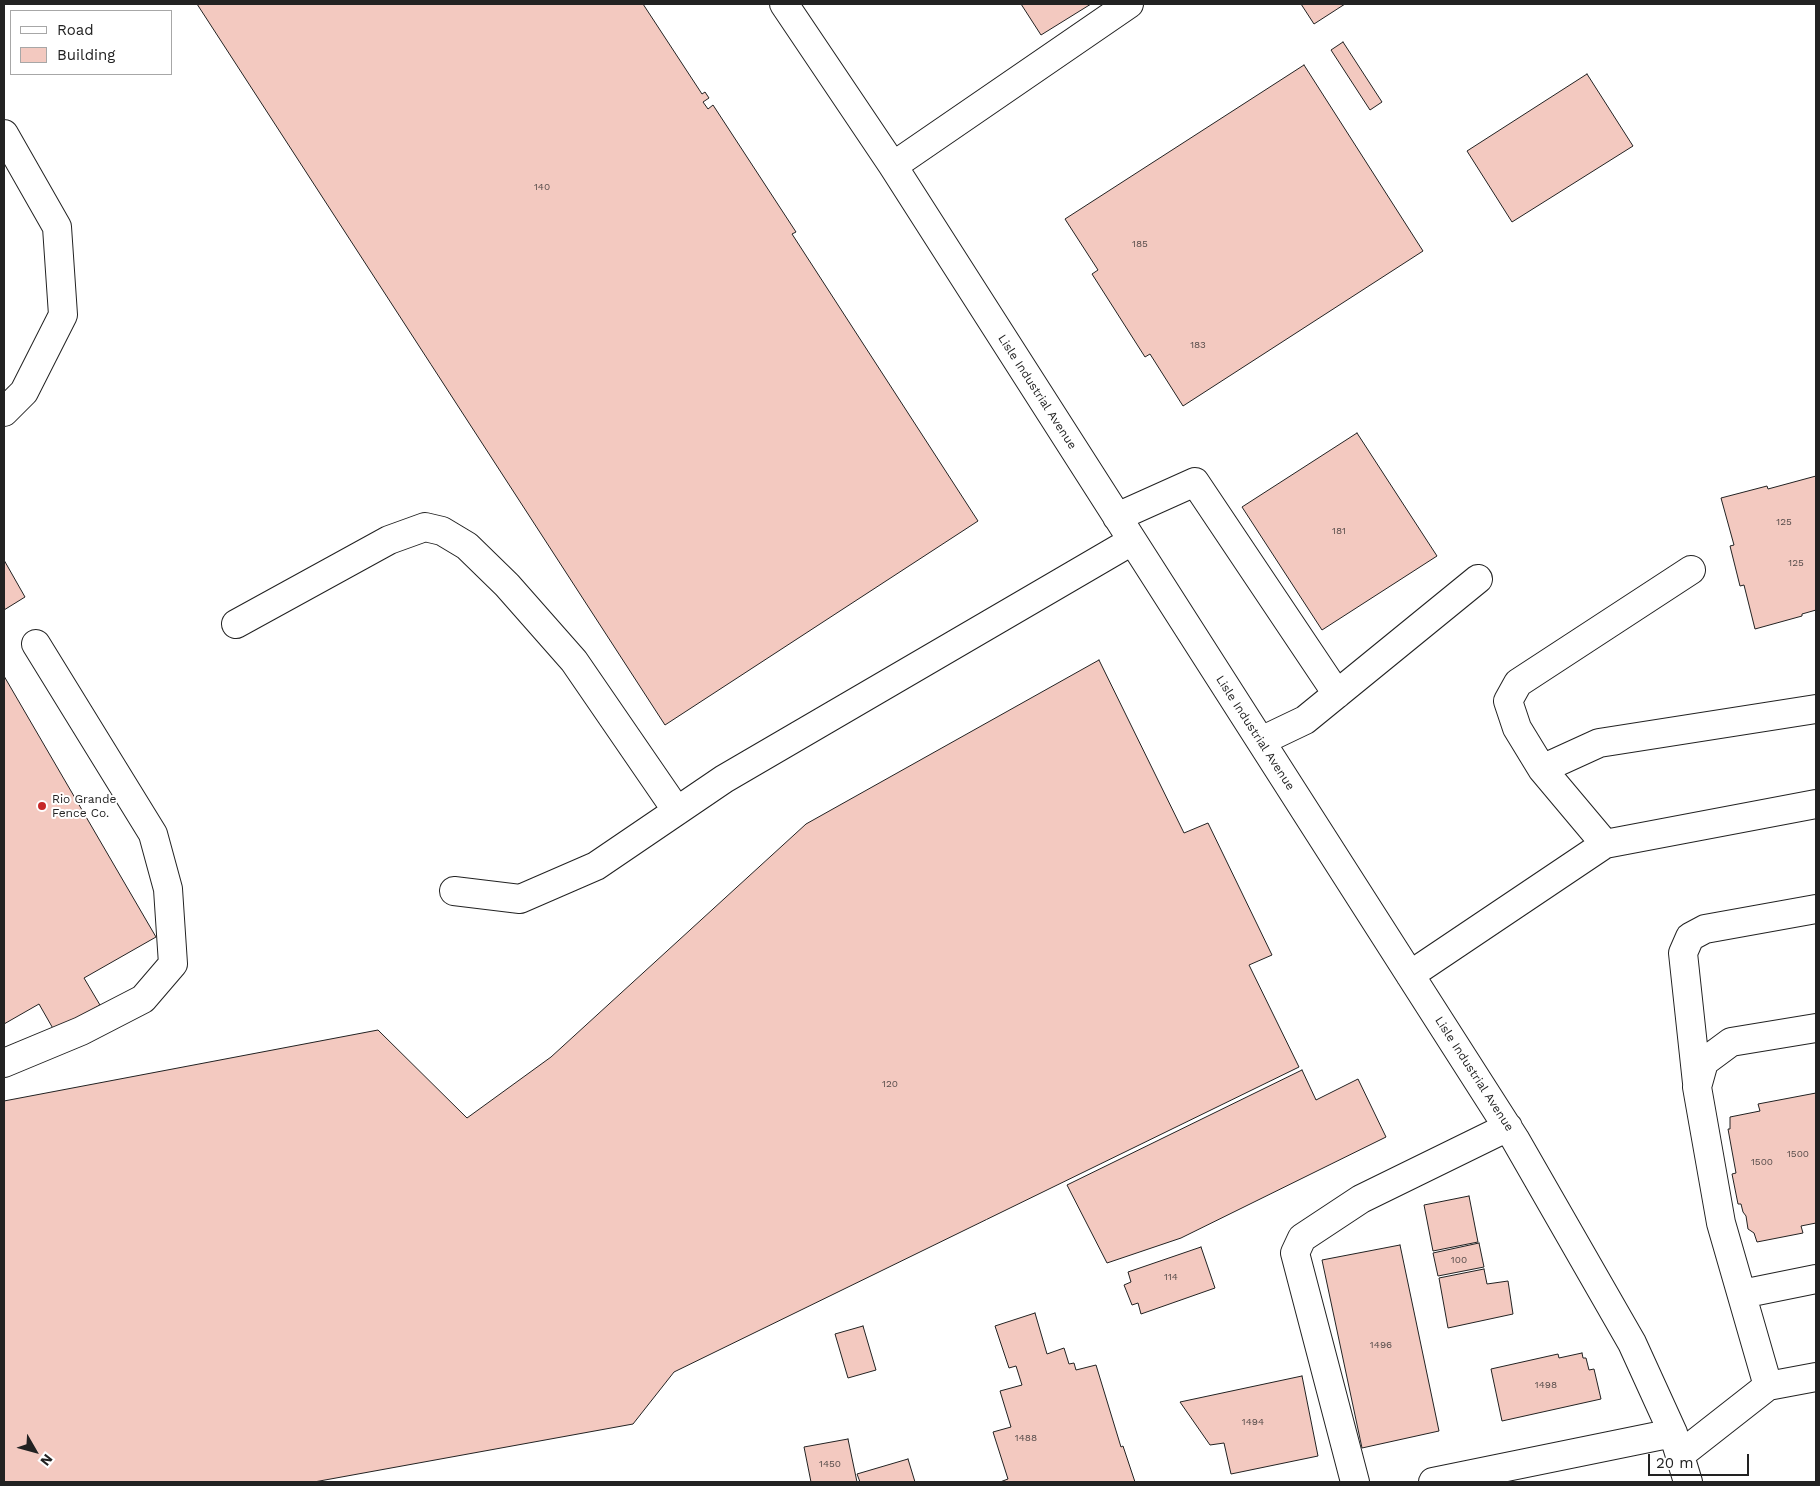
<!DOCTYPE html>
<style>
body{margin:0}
#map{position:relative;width:1820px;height:1486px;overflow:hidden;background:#fff;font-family:"Work Sans",sans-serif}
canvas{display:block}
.frame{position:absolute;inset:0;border:5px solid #222;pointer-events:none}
.legend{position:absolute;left:10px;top:10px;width:162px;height:65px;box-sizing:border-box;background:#fff;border:1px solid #a7a7a7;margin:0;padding:6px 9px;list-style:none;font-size:15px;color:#222}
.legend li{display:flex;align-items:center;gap:10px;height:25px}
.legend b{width:25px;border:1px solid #a7a7a7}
.north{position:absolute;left:10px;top:1426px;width:50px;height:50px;-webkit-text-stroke:4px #fff;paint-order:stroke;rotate:128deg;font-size:14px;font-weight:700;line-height:20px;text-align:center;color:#222}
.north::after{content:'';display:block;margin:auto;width:18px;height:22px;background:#222;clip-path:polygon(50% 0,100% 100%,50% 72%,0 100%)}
.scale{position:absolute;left:1648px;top:1454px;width:101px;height:22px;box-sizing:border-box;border:2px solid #222;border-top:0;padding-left:6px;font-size:15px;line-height:18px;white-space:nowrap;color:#222;-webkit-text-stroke:4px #fff;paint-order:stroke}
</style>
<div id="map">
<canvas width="1820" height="1486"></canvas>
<div class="frame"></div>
<ul class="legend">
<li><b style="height:6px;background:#fff"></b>Road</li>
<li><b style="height:14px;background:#f3c9c0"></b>Building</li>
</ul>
<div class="north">N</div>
<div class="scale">20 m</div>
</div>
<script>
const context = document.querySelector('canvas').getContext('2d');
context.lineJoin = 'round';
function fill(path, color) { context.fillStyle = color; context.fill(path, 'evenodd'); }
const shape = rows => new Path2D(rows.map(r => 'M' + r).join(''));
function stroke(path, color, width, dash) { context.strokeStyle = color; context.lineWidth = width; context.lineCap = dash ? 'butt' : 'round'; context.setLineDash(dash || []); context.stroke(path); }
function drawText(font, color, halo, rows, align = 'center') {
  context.font = font + ' "Work Sans",sans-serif'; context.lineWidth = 4; context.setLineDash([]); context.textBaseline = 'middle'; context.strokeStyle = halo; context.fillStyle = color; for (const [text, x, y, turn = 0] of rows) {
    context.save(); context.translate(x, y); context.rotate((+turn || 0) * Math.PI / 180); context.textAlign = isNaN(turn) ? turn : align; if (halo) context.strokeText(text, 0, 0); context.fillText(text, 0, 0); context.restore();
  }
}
const building = shape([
 [197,4,643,4,702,94,705,92,709,98,703,102,708,109,713,105,796,232,792,234,978,521,665,725,197,4],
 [1021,4,1091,4,1041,35,1021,4],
 [1301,4,1345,4,1314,24,1301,4],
 [1343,42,1382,102,1370,110,1331,50,1343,42],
 [1304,65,1423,251,1183,406,1150,354,1145,357,1092,274,1098,270,1065,219,1304,65],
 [1587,74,1633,146,1512,222,1467,151,1587,74],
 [1357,433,1437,556,1322,630,1242,507,1357,433],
 [1816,476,1816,610,1802,614,1802,616,1755,629,1744,585,1740,586,1730,546,1734,545,1721,498,1767,486,1768,489,1816,476],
 [4,560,25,597,4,610,4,560],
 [1099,660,1184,833,1208,823,1272,955,1249,965,1299,1067,674,1372,633,1424,314,1482,4,1482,4,1101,378,1030,467,1118,551,1057,806,824,1099,660],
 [4,676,156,937,84,978,100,1005,55,1032,39,1004,4,1024,4,676],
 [1302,1070,1316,1100,1358,1079,1386,1137,1181,1238,1107,1263,1067,1185,1302,1070],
 [1816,1093,1816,1223,1801,1226,1803,1233,1757,1242,1754,1233,1748,1229,1746,1216,1743,1212,1741,1204,1738,1204,1732,1174,1736,1173,1728,1129,1730,1129,1730,1117,1760,1111,1758,1104,1816,1093],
 [1469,1196,1478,1242,1433,1251,1424,1205,1469,1196],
 [1479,1243,1484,1267,1438,1276,1433,1253,1479,1243],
 [1400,1245,1439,1431,1362,1448,1322,1260,1400,1245],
 [1201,1247,1215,1288,1141,1314,1138,1303,1132,1305,1124,1285,1131,1282,1128,1272,1201,1247],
 [1484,1269,1487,1284,1508,1281,1513,1314,1448,1328,1439,1278,1484,1269],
 [1035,1313,1047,1354,1064,1348,1069,1364,1074,1363,1076,1370,1096,1365,1121,1447,1123,1446,1135,1482,1000,1482,1008,1479,993,1432,1011,1427,1000,1391,1022,1385,1016,1366,1009,1368,995,1326,1035,1313],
 [863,1326,876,1370,848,1378,835,1334,863,1326],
 [1582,1353,1583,1358,1586,1358,1589,1370,1594,1369,1601,1399,1502,1421,1491,1369,1558,1354,1559,1358,1582,1353],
 [1302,1376,1318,1456,1231,1474,1224,1443,1210,1445,1180,1402,1302,1376],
 [848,1439,857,1482,811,1482,804,1447,848,1439],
 [908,1459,915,1482,860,1482,857,1474,908,1459]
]);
fill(building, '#f3c9c0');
stroke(building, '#222', 1);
const minor = shape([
 [784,4,893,166,1515,1139,1632,1343,1673,1433,1688,1482],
 [4,134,57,227,63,315,24,392,4,412],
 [893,166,1129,4],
 [1117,517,1195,482,1337,694],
 [236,624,389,540,425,527,442,531,467,546,507,585,574,661,677,811],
 [1261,741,1305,720,1478,579],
 [1542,769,1599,743,1816,709],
 [1605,844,1542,769,1517,728,1508,701,1518,683,1691,570],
 [454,891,520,899,596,866,724,779,1132,541],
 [1410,975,1605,844,1816,804],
 [4,1063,81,1031,143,999,173,964,168,889,153,834,36,644],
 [1697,1083,1683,953,1690,937,1705,929,1816,909],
 [1742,1294,1816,1279],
 [1768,1386,1721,1223,1697,1087,1704,1062,1731,1042,1816,1028],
 [1680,1455,1768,1386,1816,1377],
 [1355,1482,1295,1253,1302,1238,1361,1199,1508,1127],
 [1433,1482,1673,1433]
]);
stroke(minor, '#222', 30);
stroke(minor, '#fff', 28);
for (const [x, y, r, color] of [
 [42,806,5,"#c62828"]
]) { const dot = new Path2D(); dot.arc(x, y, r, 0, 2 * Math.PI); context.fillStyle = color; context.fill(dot); stroke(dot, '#fff', 2); }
drawText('10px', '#564c4a', null, [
 ["140",542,187],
 ["185",1140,244],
 ["183",1198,345],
 ["125",1784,522],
 ["181",1339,531],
 ["125",1796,563],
 ["120",890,1084],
 ["1500",1798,1154],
 ["1500",1762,1162],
 ["100",1459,1260],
 ["114",1171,1277],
 ["1496",1381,1345],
 ["1498",1546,1385],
 ["1494",1253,1422],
 ["1488",1026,1438],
 ["1450",830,1464]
]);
drawText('12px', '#222', '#fff', [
 ["Lisle Industrial Avenue",1037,392,57],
 ["Lisle Industrial Avenue",1255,733,57],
 ["Lisle Industrial Avenue",1474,1074,57]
]);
drawText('12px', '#222', '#fff', [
 ["Rio Grande",52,799],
 ["Fence Co.",52,813]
], 'left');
</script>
